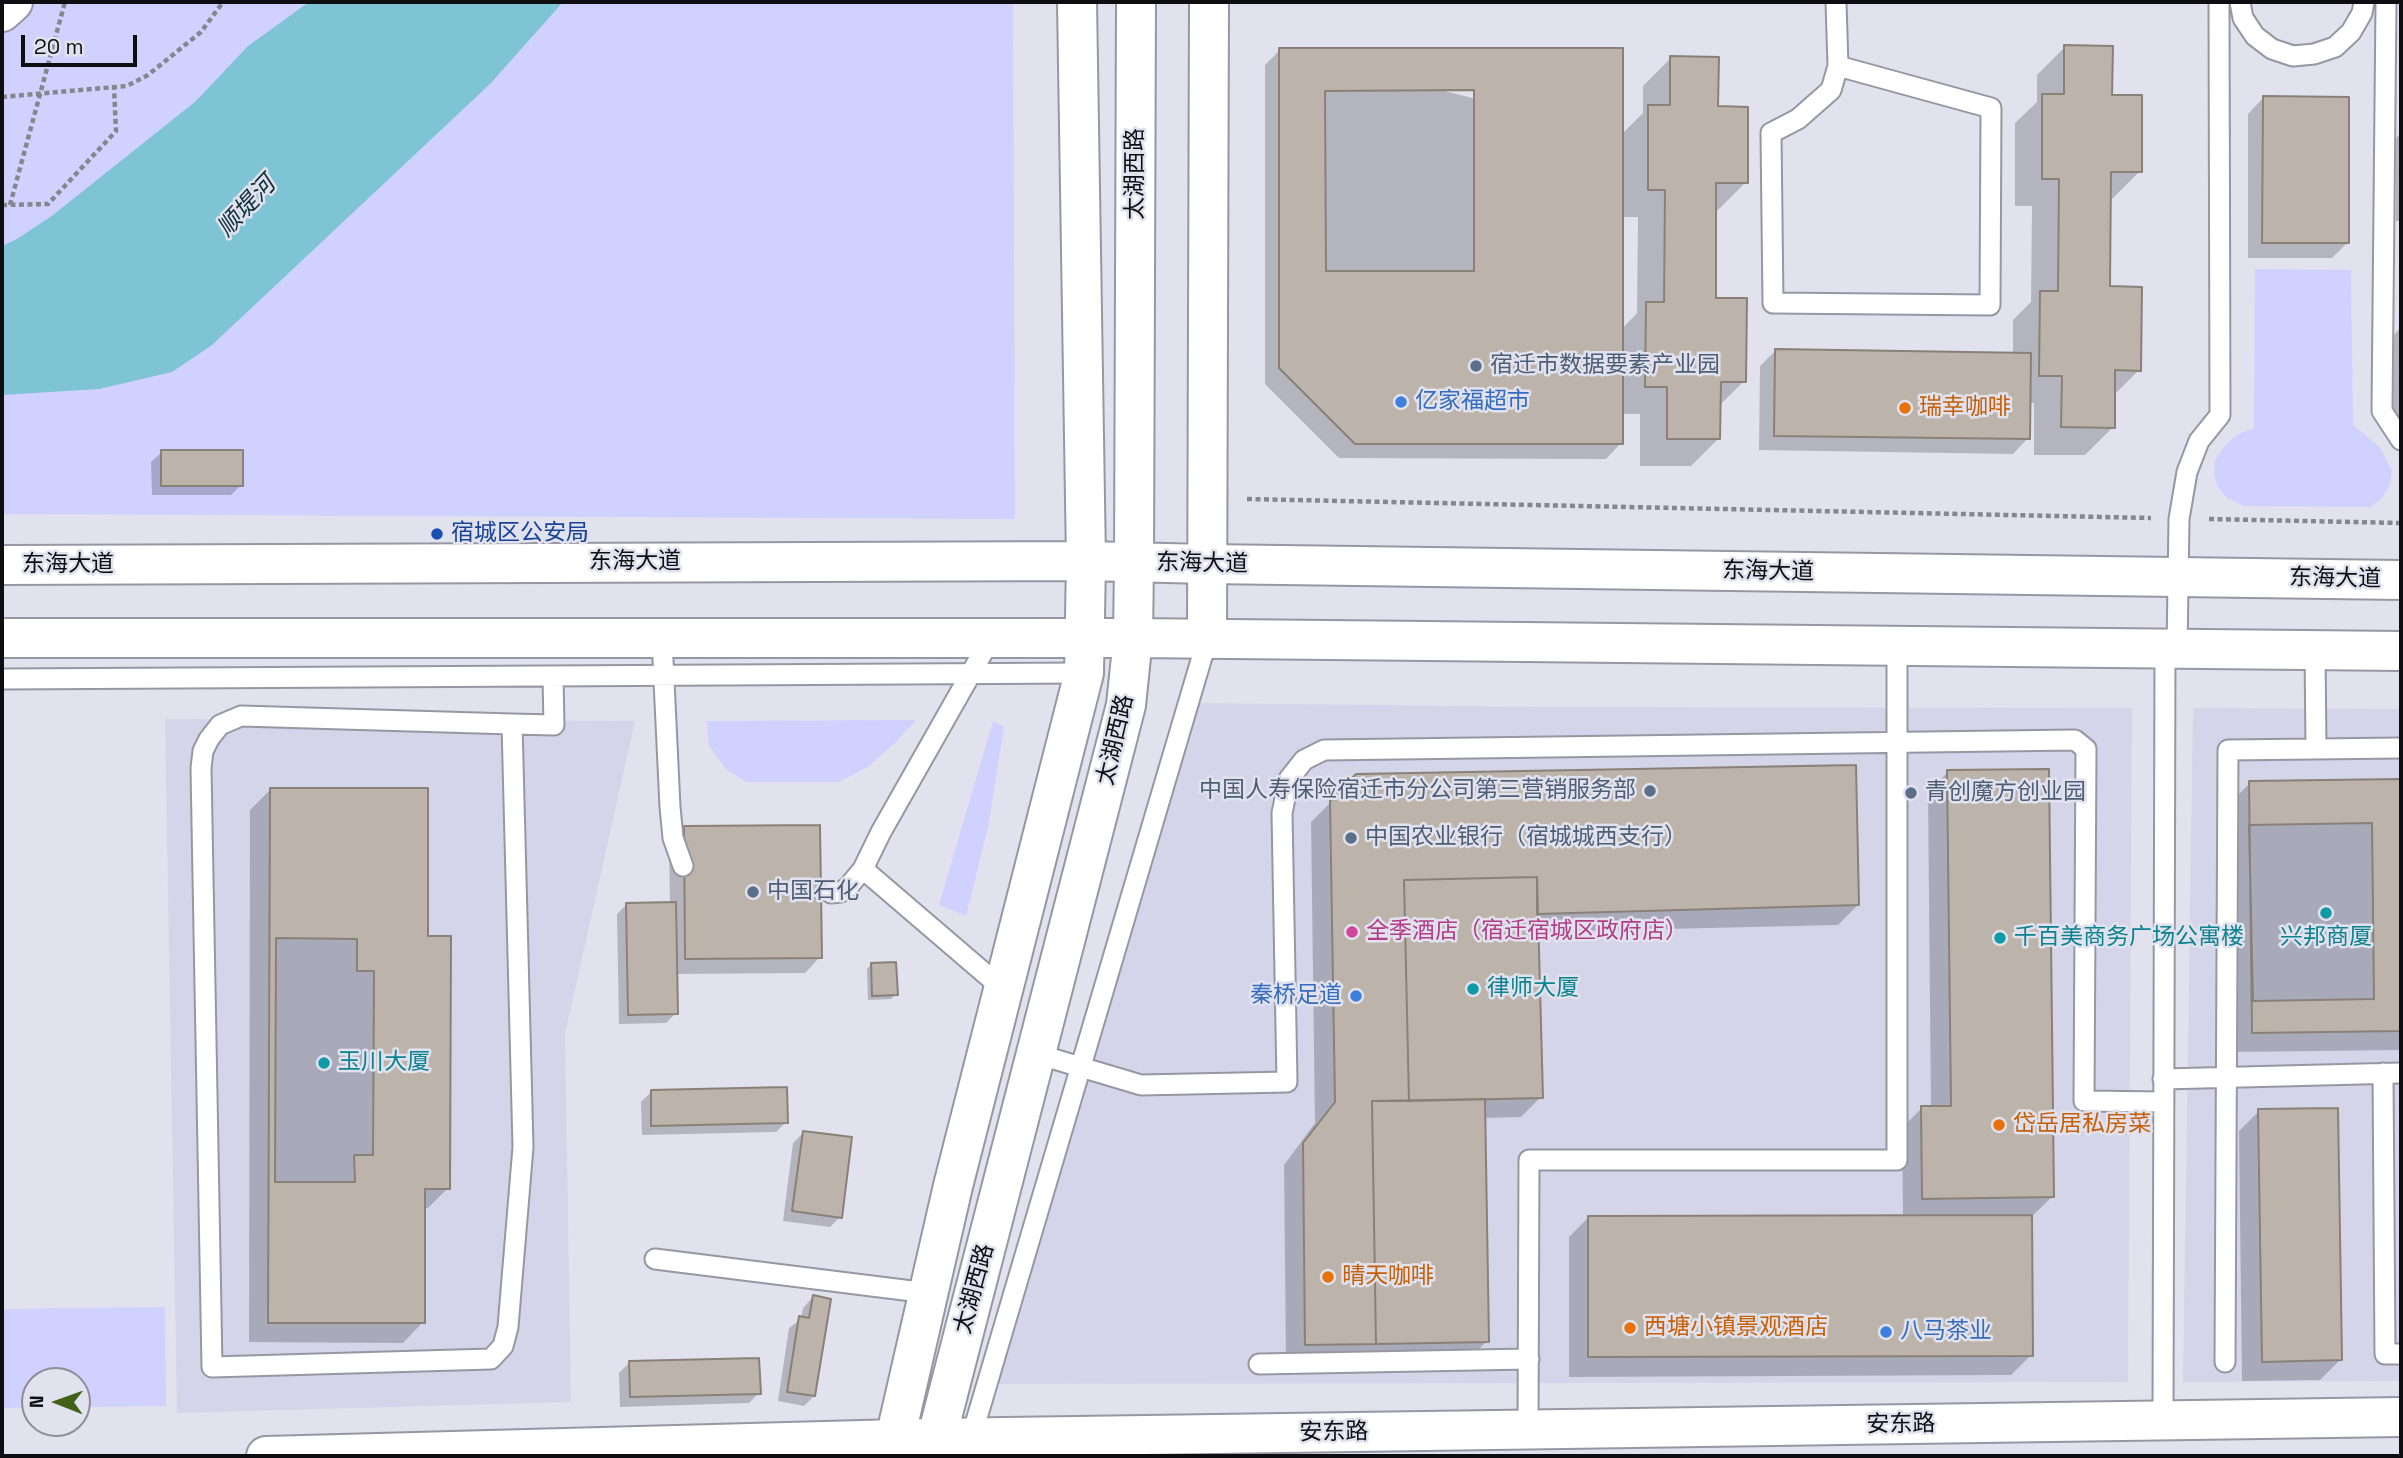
<!DOCTYPE html>
<meta charset="utf-8">
<style>
body{margin:0}
#map{position:relative;width:2403px;height:1458px;overflow:hidden;background:#e1e2ee;font-family:"Space Grotesk",sans-serif}
canvas{display:block}
.frame{position:absolute;inset:0;border:4px solid #0e0e12;pointer-events:none}
.north{position:absolute;left:21px;top:1367px;width:70px;height:70px;box-sizing:border-box;background:#e1e2ee;border:2px solid #8d8d96;border-radius:50%;rotate:271deg;font-size:19px;font-weight:700;line-height:28px;text-align:center;color:#0e0e12}
.north::after{content:'';display:block;margin:auto;width:24px;height:32px;background:#406117;clip-path:polygon(50% 0,100% 100%,50% 72%,0 100%)}
.scale{position:absolute;left:21px;top:35px;width:116px;height:32px;box-sizing:border-box;border:4px solid #0e0e12;border-top:0;padding-left:9px;font-size:21px;line-height:24px;white-space:nowrap;color:#0e0e12;-webkit-text-stroke:5px #e1e2ee;paint-order:stroke}
</style>
<div id="map">
<canvas width="2403" height="1458"></canvas>
<div class="frame"></div>
<div class="north">N</div>
<div class="scale">20 m</div>
</div>
<script>
const context = document.querySelector('canvas').getContext('2d');
context.lineJoin = 'round';
function fill(path, color) { context.fillStyle = color; context.fill(path, 'evenodd'); }
const shape = rows => new Path2D(rows.map(r => 'M' + r).join(''));
function stroke(path, color, width, dash) { context.strokeStyle = color; context.lineWidth = width; context.lineCap = dash ? 'butt' : 'round'; context.setLineDash(dash || []); context.stroke(path); }
function drawText(font, color, halo, rows, align = 'center') {
  context.font = font + ' "Space Grotesk","Noto Sans SC",sans-serif'; context.lineWidth = 5; context.setLineDash([]); context.textBaseline = 'middle'; context.strokeStyle = halo; context.fillStyle = color; for (const [text, x, y, turn = 0] of rows) {
    context.save(); context.translate(x, y); context.rotate((+turn || 0) * Math.PI / 180); context.textAlign = isNaN(turn) ? turn : align; if (halo) context.strokeText(text, 0, 0); context.fillText(text, 0, 0); context.restore();
  }
}
fill(shape([
 [1196,703,1546,707,2132,708,2128,1382,997,1384],
 [2193,708,2401,709,2401,1381,2183,1382],
 [165,719,635,721,565,1034,571,1402,177,1413]
]), '#d4d5e8');
fill(shape([
 [2,2,1013,2,1015,519,2,514],
 [2255,269,2351,270,2353,425,2380,447,2392,471,2390,484,2382,498,2371,507,2244,506,2227,498,2218,488,2214,475,2215,460,2224,447,2236,435,2254,428],
 [916,720,898,740,868,767,839,782,746,782,727,770,709,746,707,721],
 [993,721,1004,727,988,827,966,916,939,905],
 [165,1307,166,1406,77,1407,77,1381,35,1381,35,1407,2,1408,2,1309]
]), '#d0d1ff');
fill(shape([
 [309,2,563,2,490,84,212,345,172,372,99,389,2,395,2,246,17,239,53,215,196,101,248,46]
]), '#7fc4d5');
fill(shape([
 [2065,47,2111,97,2140,171,2112,199,2109,199,2108,288,2139,370,2113,396,2113,427,2085,455,2034,455,2034,403,2029,403,2028,438,2013,454,1759,450,1760,366,1775,351,2013,354,2013,320,2031,302,2032,206,2015,206,2015,123,2037,102,2037,75],
 [1280,50,1621,135,1643,113,1643,86,1671,58,1717,108,1746,182,1718,210,1715,210,1714,299,1744,381,1719,406,1719,438,1691,466,1640,466,1640,414,1621,414,1621,443,1606,459,1339,458,1265,384,1265,65],
 [1621,217,1638,217,1637,313,1621,330],
 [2263,98,2347,243,2332,258,2248,258,2248,114],
 [2401,133,2401,221,2396,221,2396,138],
 [2401,327,2401,418,2393,417,2394,335],
 [162,452,241,485,231,495,152,495,151,462],
 [1948,772,2053,1196,2031,1217,2031,1355,2011,1375,1569,1377,1569,1237,1589,1217,1903,1217,1902,1128,1922,1108,1931,1108,1928,792],
 [2401,781,2401,1050,2233,1052,2230,803,2250,783],
 [270,790,426,937,448,1188,428,1208,423,1208,423,1322,403,1343,249,1342,250,810],
 [1337,796,1858,905,1838,925,1537,932,1541,1097,1521,1117,1484,1118,1487,1341,1467,1361,1286,1365,1284,1165,1315,1123,1311,822],
 [685,828,820,957,805,973,676,974,676,1013,666,1023,619,1024,617,914,627,904,670,904,669,843],
 [871,965,896,994,891,999,868,1000,867,969],
 [651,1092,786,1122,776,1132,642,1135,641,1102],
 [2259,1111,2340,1360,2320,1380,2242,1381,2239,1131],
 [803,1133,840,1217,830,1227,783,1221,793,1143],
 [813,1297,814,1396,804,1406,778,1401,789,1328,801,1319,803,1308],
 [629,1363,759,1393,749,1403,620,1407,619,1373]
]), '#0003');
const building = shape([
 [2064,45,2113,46,2112,95,2142,95,2142,172,2111,172,2110,286,2142,287,2141,371,2115,370,2115,428,2061,427,2062,376,2039,376,2040,291,2058,291,2059,179,2042,179,2042,94,2064,94,2064,45],
 [1279,48,1623,48,1623,444,1355,444,1279,368,1279,48],
 [1670,56,1719,57,1718,106,1748,107,1748,183,1716,183,1716,298,1747,298,1746,382,1721,382,1720,439,1667,439,1667,387,1645,387,1646,302,1664,302,1665,190,1648,190,1648,105,1670,105,1670,56],
 [1474,90,1474,271,1326,271,1325,91,1474,90],
 [2263,96,2349,97,2349,243,2262,243,2263,96],
 [1775,349,2031,353,2030,439,1774,436,1775,349],
 [161,450,243,450,243,486,161,486,161,450],
 [1856,765,1859,905,1537,914,1537,877,1404,880,1409,1101,1372,1101,1376,1344,1305,1345,1303,1143,1335,1102,1330,801,1356,774,1856,765],
 [2049,769,2054,1197,1922,1199,1921,1106,1951,1106,1947,770,2049,769],
 [2401,779,2401,1031,2252,1033,2249,781,2401,779],
 [270,788,428,788,428,936,451,936,450,1189,425,1189,425,1323,268,1323,270,788],
 [2372,823,2374,999,2253,1001,2249,825,2372,823],
 [820,825,822,958,685,959,684,826,820,825],
 [1537,877,1543,1098,1409,1101,1404,880,1537,877],
 [676,902,678,1014,628,1015,626,903,676,902],
 [276,938,357,939,357,971,374,971,373,1155,354,1155,355,1182,275,1182,276,938],
 [896,962,898,995,872,996,871,963,896,962],
 [787,1087,788,1123,651,1126,651,1090,787,1087],
 [1485,1099,1489,1342,1376,1344,1372,1101,1485,1099],
 [2338,1108,2342,1360,2262,1362,2258,1109,2338,1108],
 [803,1131,852,1137,842,1218,792,1211,803,1131],
 [2032,1215,2033,1356,1588,1357,1588,1216,2032,1215],
 [813,1295,831,1299,815,1396,787,1392,799,1316,809,1318,813,1295],
 [759,1358,761,1394,630,1397,629,1361,759,1358]
]);
fill(building, '#bcb4aa');
stroke(building, '#898178', 2);
const service = shape([
 [1836,2,1838,66,1831,90,1798,119,1771,133,1773,303,1990,305,1991,108,1838,66],
 [2240,2,2243,18,2255,36,2272,49,2293,56,2314,54,2335,47,2351,32,2362,13,2364,2],
 [2386,2,2382,411,2401,440],
 [662,639,670,807,673,838,683,866],
 [2177,649,2179,519,2187,472,2199,441,2220,415,2219,2],
 [2315,650,2316,748],
 [2,679,1084,673],
 [512,724,523,1147,508,1327,503,1346,491,1359,212,1367,201,768,203,751,209,739,220,725,241,716,512,724,554,725,553,676],
 [863,869,1003,989],
 [831,893,841,892,848,887,863,869,881,832,991,638],
 [1037,1054,1141,1085,1287,1082,1282,813,1289,779,1304,760,1324,750,2075,740,2086,749,2084,1101,2164,1102],
 [2383,1073,2385,1354,2401,1354],
 [2163,1079,2401,1073],
 [655,1259,928,1293],
 [2225,1362,2228,750,2401,748],
 [1259,1364,1529,1359],
 [2163,1420,2165,649],
 [1528,1430,1529,1160,1897,1160,1897,646],
 [971,1438,1207,640]
]);
const minor = shape([
 [2,12,13,2],
 [1207,640,1209,2],
 [266,1456,936,1438,2401,1417]
]);
const tertiary = shape([
 [2,565,1086,561,1207,564,2401,580],
 [2,638,1133,638,2401,651],
 [891,1456,953,1186,1084,673,1086,561,1077,2],
 [932,1456,1126,705,1133,638,1134,563,1136,2]
]);
stroke(service, '#9697a2', 23);
stroke(minor, '#9697a2', 42);
stroke(tertiary, '#9697a2', 42);
stroke(shape([
 [2,97,127,86,148,75,201,32,223,2],
 [2,205,48,204,116,131,114,87],
 [10,205,65,2],
 [1247,499,2151,518],
 [2209,519,2401,523]
]), '#86868f', 4.5, [5, 3.5]);
stroke(service, '#fff', 19);
stroke(minor, '#fff', 38);
stroke(tertiary, '#fff', 38);
for (const [x, y, r, color] of [
 [1476,366,7,"#5c6f8a"],
 [1401,402,7,"#3f7fe0"],
 [1905,408,7,"#e8710a"],
 [437,534,7,"#1a4fb4"],
 [1650,791,7,"#5c6f8a"],
 [1911,793,7,"#5c6f8a"],
 [1351,838,7,"#5c6f8a"],
 [753,892,7,"#5c6f8a"],
 [2326,913,7,"#0f9aa8"],
 [1352,932,7,"#d1479c"],
 [2000,938,7,"#0f9aa8"],
 [1473,989,7,"#0f9aa8"],
 [1356,996,7,"#3f7fe0"],
 [324,1063,7,"#0f9aa8"],
 [1999,1125,7,"#e8710a"],
 [1328,1277,7,"#e8710a"],
 [1630,1328,7,"#e8710a"],
 [1886,1332,7,"#3f7fe0"]
]) { const dot = new Path2D(); dot.arc(x, y, r, 0, 2 * Math.PI); context.fillStyle = color; context.fill(dot); stroke(dot, '#e1e2ee', 2.5); }
drawText('23px', '#0e0e12', '#e1e2ee', [
 ["太湖西路",1136,174,-90],
 ["东海大道",635,562],
 ["东海大道",1202,564,1],
 ["东海大道",68,565],
 ["东海大道",1768,572,1],
 ["东海大道",2335,579,1],
 ["太湖西路",1116,740,-77],
 ["太湖西路",975,1289,-75],
 ["安东路",1901,1425,-1],
 ["安东路",1334,1433,-1]
]);
drawText('23px', '#4e5e75', '#e1e2ee', [
 ["宿迁市数据要素产业园",1490,366],
 ["中国人寿保险宿迁市分公司第三营销服务部",1636,791,"right"],
 ["青创魔方创业园",1925,793],
 ["中国农业银行（宿城城西支行）",1365,838],
 ["中国石化",767,892]
], 'left');
drawText('23px', '#366cbe', '#e1e2ee', [
 ["亿家福超市",1415,402],
 ["秦桥足道",1342,996,"right"],
 ["八马茶业",1900,1332]
], 'left');
drawText('23px', '#c56008', '#e1e2ee', [
 ["瑞幸咖啡",1919,408],
 ["岱岳居私房菜",2013,1125],
 ["晴天咖啡",1342,1277],
 ["西塘小镇景观酒店",1644,1328]
], 'left');
drawText('23px', '#164399', '#e1e2ee', [
 ["宿城区公安局",451,534]
], 'left');
drawText('23px', '#b23c85', '#e1e2ee', [
 ["全季酒店（宿迁宿城区政府店）",1366,932]
], 'left');
drawText('23px', '#0d838f', '#e1e2ee', [
 ["千百美商务广场公寓楼",2014,938],
 ["兴邦商厦",2326,938,"center"],
 ["律师大厦",1487,989],
 ["玉川大厦",338,1063]
], 'left');
drawText('italic 24px', '#0e3038', '#e1e2ee', [
 ["顺堤河",247,207,-47]
]);
</script>
